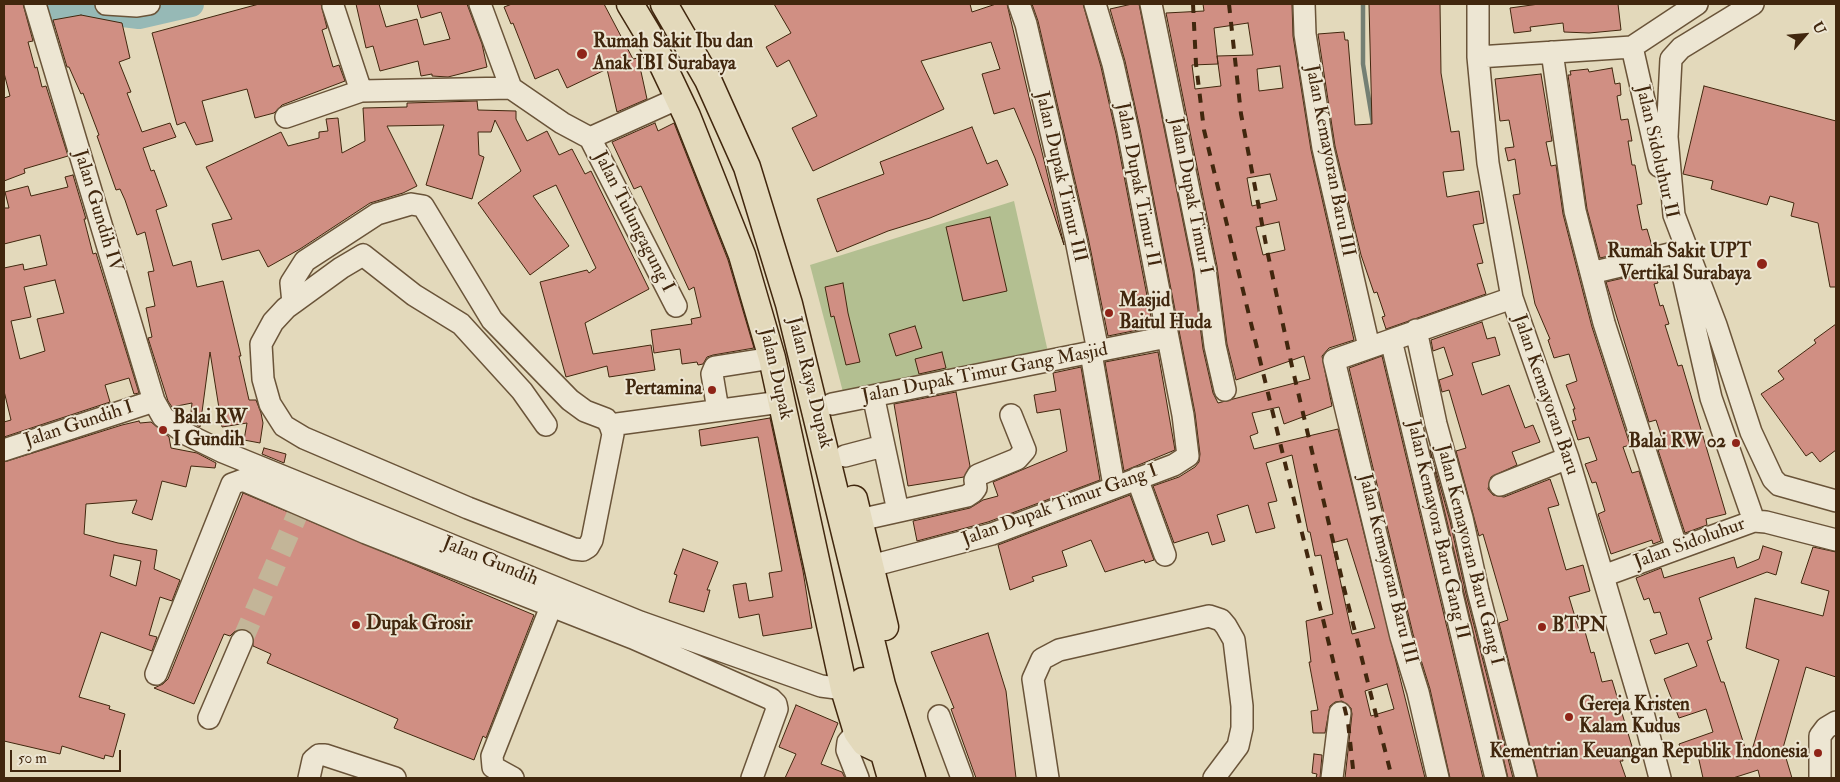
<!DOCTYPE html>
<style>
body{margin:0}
#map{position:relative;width:1840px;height:782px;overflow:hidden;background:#e3d9bb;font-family:"IM FELL Double Pica",serif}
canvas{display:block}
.frame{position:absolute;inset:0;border:5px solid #41270e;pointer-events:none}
.north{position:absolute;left:1780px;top:10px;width:50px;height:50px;-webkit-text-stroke:4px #ede6d3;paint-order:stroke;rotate:63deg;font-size:14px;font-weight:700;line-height:20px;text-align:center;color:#41270e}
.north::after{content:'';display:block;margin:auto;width:18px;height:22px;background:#41270e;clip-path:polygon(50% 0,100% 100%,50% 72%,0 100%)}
.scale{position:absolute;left:10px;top:750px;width:111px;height:22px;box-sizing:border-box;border:2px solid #41270e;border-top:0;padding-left:6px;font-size:15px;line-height:18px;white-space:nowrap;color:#41270e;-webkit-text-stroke:4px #ede6d3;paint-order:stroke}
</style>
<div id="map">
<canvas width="1840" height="782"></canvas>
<div class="frame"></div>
<div class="north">U</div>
<div class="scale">50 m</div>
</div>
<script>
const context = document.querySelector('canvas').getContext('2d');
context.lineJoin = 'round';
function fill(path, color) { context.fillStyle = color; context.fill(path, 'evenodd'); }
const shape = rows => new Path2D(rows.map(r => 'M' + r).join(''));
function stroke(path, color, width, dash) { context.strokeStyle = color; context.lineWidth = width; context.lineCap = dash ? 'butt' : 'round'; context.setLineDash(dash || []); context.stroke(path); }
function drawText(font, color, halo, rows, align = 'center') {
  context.font = font + ' "IM FELL Double Pica",serif'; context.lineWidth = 4; context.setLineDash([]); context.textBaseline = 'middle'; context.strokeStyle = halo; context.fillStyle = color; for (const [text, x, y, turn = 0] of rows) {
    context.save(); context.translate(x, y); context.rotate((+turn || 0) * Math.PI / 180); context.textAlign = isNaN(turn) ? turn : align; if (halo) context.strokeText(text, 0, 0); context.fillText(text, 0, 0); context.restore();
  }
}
fill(shape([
 [1014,201,1048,352,844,396,810,265]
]), '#b3bf91');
stroke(shape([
 [1363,4,1363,64,1373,124]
]), '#747f73', 4.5);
stroke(shape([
 [4,21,82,9,139,16,191,4]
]), '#96b9b6', 26);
const building = shape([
 [4,4,23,4,33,41,28,42,35,68,37,67,42,87,46,86,68,156,24,169,25,173,4,181,4,98,10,96,4,73,4,4],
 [259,4,321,4,327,28,322,30,333,67,339,65,345,81,282,105,274,113,255,118,247,89,202,101,213,141,196,145,185,122,177,125,152,33,259,4],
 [356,4,379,4,386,27,417,19,424,45,450,39,441,12,421,18,417,4,467,4,482,44,487,67,448,77,432,76,432,74,421,76,418,61,380,71,373,46,366,48,356,4],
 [512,4,604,4,633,59,638,58,647,99,617,112,607,69,567,88,558,69,535,79,513,23,511,24,504,7,512,4],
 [774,4,970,4,972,12,996,4,1007,4,1064,245,1035,158,1014,108,994,114,982,74,1000,69,991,42,921,61,944,109,813,171,792,128,817,116,789,60,777,67,766,47,791,33,774,4],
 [1032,4,1083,4,1101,67,1116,134,1153,327,1108,336,1088,237,1038,21,1032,4],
 [1132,4,1139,4,1193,271,1203,349,1213,393,1218,403,1310,379,1304,356,1236,380,1227,344,1217,266,1166,13,1204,11,1203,4,1292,4,1293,36,1311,150,1354,340,1329,348,1322,356,1332,406,1284,424,1279,407,1252,413,1258,433,1250,436,1254,449,1338,429,1425,778,1345,778,1352,714,1351,708,1342,701,1335,702,1330,706,1325,733,1313,733,1311,711,1318,710,1309,662,1311,662,1306,621,1333,614,1321,555,1315,556,1310,532,1308,532,1292,455,1266,463,1277,501,1268,503,1275,528,1256,533,1248,505,1217,515,1225,541,1212,545,1208,532,1174,543,1153,486,1179,477,1195,467,1199,462,1200,454,1195,413,1140,129,1125,61,1110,9,1132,4],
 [1248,23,1253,55,1217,56,1221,86,1195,89,1192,65,1218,64,1214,28,1248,23],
 [1280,66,1283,88,1259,91,1257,69,1280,66],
 [1270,174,1277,200,1252,206,1247,178,1270,174],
 [1279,222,1285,250,1263,255,1256,227,1279,222],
 [1347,539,1375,628,1352,634,1332,543,1347,539],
 [1387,684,1394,709,1371,716,1365,691,1387,684],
 [1369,4,1440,4,1441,73,1451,132,1459,131,1464,170,1443,172,1447,197,1479,191,1484,223,1473,225,1483,263,1477,264,1486,294,1386,329,1382,317,1385,316,1377,292,1374,293,1361,255,1335,146,1318,34,1344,32,1345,40,1348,40,1355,125,1372,124,1369,4],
 [1539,4,1618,4,1621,30,1589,33,1564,32,1563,23,1530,27,1531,31,1514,33,1510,8,1539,4],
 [81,15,122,23,130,58,119,62,131,92,127,93,142,132,170,123,176,137,143,148,151,171,154,170,167,206,156,210,173,266,191,261,197,287,223,281,241,356,239,356,249,400,256,400,261,413,263,423,260,443,244,440,247,423,222,427,210,352,200,427,190,421,192,403,172,407,168,401,148,338,152,337,146,308,155,306,148,272,154,271,145,232,137,235,125,200,120,189,116,190,97,136,99,135,83,93,81,94,69,67,67,67,53,20,81,15],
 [1612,68,1615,84,1620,83,1621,95,1617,96,1621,120,1628,119,1632,141,1628,141,1632,165,1635,165,1642,204,1637,205,1642,230,1647,229,1652,246,1600,258,1587,209,1568,75,1571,75,1570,71,1588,69,1589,72,1612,68],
 [1541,74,1552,141,1546,142,1551,166,1556,165,1563,214,1592,327,1630,445,1623,447,1632,473,1639,471,1661,541,1653,544,1652,540,1611,554,1598,514,1605,511,1596,482,1592,483,1585,464,1597,460,1589,437,1578,440,1572,421,1576,420,1573,409,1575,409,1566,385,1577,381,1569,354,1554,358,1548,340,1550,339,1535,304,1513,195,1520,194,1515,159,1508,161,1505,148,1514,147,1509,120,1500,121,1495,79,1541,74],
 [1704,86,1836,121,1836,287,1830,287,1818,223,1791,216,1794,203,1770,196,1767,205,1711,189,1713,181,1683,174,1704,86],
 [477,101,478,110,516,111,516,119,527,141,547,131,559,155,572,149,585,174,591,171,649,289,585,323,593,354,651,345,655,370,609,377,607,366,566,377,540,282,587,270,589,273,596,268,556,185,533,196,569,246,530,275,478,203,521,171,495,120,491,132,478,132,479,155,484,157,472,199,426,185,444,125,387,126,417,186,403,193,370,203,300,249,268,267,259,250,222,260,212,224,232,219,206,167,281,132,288,146,319,138,319,132,328,131,326,119,338,118,342,153,365,141,363,108,407,107,407,103,477,101],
 [655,123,658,131,674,123,728,260,754,348,713,355,707,357,703,364,698,365,697,362,682,364,680,349,654,353,651,330,692,324,691,319,701,317,694,287,689,290,641,186,634,189,612,142,655,123],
 [972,127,987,164,997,160,1008,185,930,218,888,231,837,252,817,199,884,174,880,162,972,127],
 [73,175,86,219,84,219,93,254,96,253,139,393,134,394,129,378,105,385,110,402,4,437,4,422,11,420,4,391,4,268,23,264,24,270,47,265,40,235,4,244,4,208,9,208,5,192,28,186,31,196,68,187,65,177,73,175],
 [55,280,64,313,37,319,45,351,20,359,11,321,31,317,24,287,55,280],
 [990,217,1007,291,963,301,946,227,990,217],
 [1654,271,1658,283,1654,284,1660,306,1663,305,1669,324,1665,325,1678,366,1682,365,1726,514,1706,519,1707,525,1685,533,1658,450,1665,448,1656,420,1649,422,1606,282,1654,271],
 [843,283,848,313,860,362,846,365,834,316,831,317,825,287,843,283],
 [1482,322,1487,339,1495,337,1500,355,1472,363,1482,395,1509,385,1525,428,1533,425,1540,442,1512,452,1517,465,1491,477,1488,489,1493,495,1504,497,1550,479,1559,505,1548,508,1566,570,1583,565,1590,591,1569,597,1579,630,1584,628,1591,653,1594,652,1602,682,1612,680,1634,753,1622,756,1623,761,1620,761,1626,778,1538,778,1499,623,1508,620,1483,534,1479,536,1456,451,1466,448,1449,390,1442,392,1439,380,1453,375,1444,347,1433,351,1431,340,1482,322],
 [1836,324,1836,450,1820,462,1812,452,1806,456,1761,394,1784,379,1778,371,1816,343,1814,340,1836,324],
 [915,326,922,348,896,356,889,334,915,326],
 [942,352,946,368,919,374,915,359,942,352],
 [1158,352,1175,450,1124,471,1105,362,1158,352],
 [1382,356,1483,778,1450,778,1430,689,1413,634,1349,368,1382,356],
 [1081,367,1100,480,988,522,917,541,913,521,970,508,983,500,998,496,993,482,1067,451,1060,409,1037,413,1034,395,1056,391,1053,373,1081,367],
 [956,392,970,466,964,477,908,486,894,404,956,392],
 [770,418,803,571,812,628,763,636,759,614,739,618,733,585,746,583,749,601,773,597,769,573,782,571,758,437,701,446,699,430,770,418],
 [139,421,140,423,151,422,169,437,171,448,197,453,216,463,215,468,191,466,186,487,162,481,152,520,132,513,137,500,86,504,84,534,118,543,157,550,154,569,180,580,172,601,160,597,149,635,157,637,152,651,101,632,79,697,110,706,109,709,125,714,113,757,105,755,104,759,62,746,60,754,4,741,4,462,122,425,139,421],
 [114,555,141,561,136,586,110,576,114,555],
 [264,448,286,454,284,463,262,454,264,448],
 [1430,450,1450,521,1466,594,1513,778,1508,778,1430,450],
 [243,493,534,615,486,738,483,736,474,760,394,728,398,719,267,663,271,654,253,646,252,634,246,629,235,631,230,636,224,634,194,704,154,688,163,684,168,679,243,493],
 [1130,495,1154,560,1145,563,1144,560,1105,572,1091,540,1062,551,1067,566,1032,577,1034,581,1010,590,998,545,1130,495],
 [1763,546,1782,552,1776,575,1767,572,1699,598,1712,639,1707,641,1721,682,1724,682,1749,760,1779,660,1746,648,1755,598,1823,616,1829,591,1801,583,1813,547,1836,552,1836,677,1806,667,1783,748,1792,778,1760,778,1758,770,1733,778,1703,778,1697,751,1683,756,1679,744,1713,732,1706,709,1679,718,1664,679,1697,666,1688,643,1655,654,1650,640,1667,634,1660,612,1654,613,1649,598,1644,600,1636,578,1661,568,1664,578,1734,557,1737,568,1759,559,1763,546],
 [683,549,718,562,707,590,710,590,704,612,669,602,677,575,674,574,683,549],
 [988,633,1006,691,1016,778,976,778,951,709,954,708,931,652,988,633],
 [796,705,838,723,821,764,842,772,845,778,785,778,796,754,779,747,796,705],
 [1314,754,1322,755,1320,778,1316,778,1317,774,1312,773,1314,754]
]);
fill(building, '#d08f83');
stroke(building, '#41270e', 1);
stroke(shape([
 [242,641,297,515]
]), '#c3b598', 21, [21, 11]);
const minor = shape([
 [35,4,154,401,163,417,188,435,223,452,640,622,821,686,844,689],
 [106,4,137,6,149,4],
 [480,4,511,88],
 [1019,4,1026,24,1076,240,1098,351],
 [1151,4,1205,269,1215,346,1225,390],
 [1304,4,1305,34,1323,148,1369,347],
 [1478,4,1478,57,1488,163,1512,298,1568,458,1641,705,1660,778],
 [1753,4,1681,48,1671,59,1667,137,1674,215,1716,325,1751,432,1773,479,1779,485,1836,501],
 [333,6,361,91],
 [1632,47,1659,166],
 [1552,52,1575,211,1604,323,1677,549],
 [1478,57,1632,47,1697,4],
 [286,117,361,91,511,88,562,123,590,138],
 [590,138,676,306],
 [590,138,679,98],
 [1680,262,1711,398,1754,521],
 [1591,273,1678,252],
 [293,303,291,283,305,261,377,214,411,204,423,206,492,320,570,400,585,411,606,419,610,425,613,434,592,540,588,547,583,550,574,549,468,508,304,438,284,426,270,404,263,379,261,344,273,322,286,308,293,303,341,268,363,255,414,295,461,324,522,391,546,425],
 [1416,330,1436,424,1462,518,1478,591,1526,778],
 [1391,340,1496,778],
 [1091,353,1114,486],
 [832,404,1167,337],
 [875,404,898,511],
 [718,410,712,374,715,367,772,358],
 [610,425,781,402],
 [4,450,154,401],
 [845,456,883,446],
 [1137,478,1165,555],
 [1500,485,1568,458],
 [859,520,967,496,973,492,976,488,975,480,978,475,1017,459,1025,450,1011,415],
 [871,566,992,534,1174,465,1188,456,1183,415,1128,131,1113,64,1095,4],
 [1603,576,1754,521,1766,522,1836,540],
 [156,674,232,484,243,480,366,533,633,638,771,699,776,704,777,709,752,778],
 [939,716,962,778],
 [209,718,242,641],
 [857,732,848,742,847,750,858,778],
 [309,778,313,760,319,755,325,755,395,778],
 [513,778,493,767,492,756,556,594],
 [1048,778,1033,679,1042,659,1059,650,1209,616,1221,620,1226,626,1234,640,1242,706,1242,728,1238,746,1214,778],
 [1332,778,1340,713],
 [1438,778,1418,692,1401,637,1334,360,1512,298],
 [1820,778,1820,736,1826,728,1836,722]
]);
const major = shape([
 [630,4,648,34,687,116,742,255,772,358,844,689,857,732,865,743,882,751],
 [664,4,708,80,747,167,789,304,882,685,912,778],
 [854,499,885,627],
 [863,681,891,778]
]);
stroke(minor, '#6a5439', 24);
stroke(major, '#41270e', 29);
stroke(minor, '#ede6d3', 21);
stroke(major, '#e3d9bb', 26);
stroke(shape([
 [1193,4,1196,64,1204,130,1348,722,1354,778],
 [1229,4,1241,114,1267,250,1291,362,1344,588,1392,778]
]), '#41270e', 4, [9, 9]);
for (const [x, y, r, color] of [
 [582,54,6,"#8f2418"],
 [1762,264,6,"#8f2418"],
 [1109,313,5,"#8f2418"],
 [712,390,5,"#8f2418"],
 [163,430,5,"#8f2418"],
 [1736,443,5,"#8f2418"],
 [356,625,5,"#8f2418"],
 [1542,627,5,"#8f2418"],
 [1569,717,5,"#8f2418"],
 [1818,753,5,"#8f2418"]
]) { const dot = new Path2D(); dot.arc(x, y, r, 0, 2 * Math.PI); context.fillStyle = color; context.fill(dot); stroke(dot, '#ede6d3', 2); }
drawText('bold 19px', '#41270e', '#ede6d3', [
 ["Rumah Sakit Ibu dan",593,43],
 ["Anak IBI Surabaya",593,65],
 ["Rumah Sakit UPT",1751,253,"right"],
 ["Vertikal Surabaya",1751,275,"right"],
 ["Masjid",1119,302],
 ["Baitul Huda",1119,324],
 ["Pertamina",702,390,"right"],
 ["Balai RW",173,419],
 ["I Gundih",173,441],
 ["Balai RW 02",1726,443,"right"],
 ["Dupak Grosir",366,625],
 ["BTPN",1552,627],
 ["Gereja Kristen",1579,706],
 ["Kalam Kudus",1579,728],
 ["Kementrian Keuangan Republik Indonesia",1808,753,"right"]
], 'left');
drawText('19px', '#41270e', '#ede6d3', [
 ["Jalan Sidoluhur II",1656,152,77],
 ["Jalan Kemayoran Baru III",1329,161,79],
 ["Jalan Dupak Timur III",1060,177,77],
 ["Jalan Dupak Timur II",1137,185,79],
 ["Jalan Dupak Timur I",1190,196,79],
 ["Jalan Gundih IV",97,211,73],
 ["Jalan Tulungagung I",633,222,63],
 ["Jalan Dupak",775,374,77],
 ["Jalan Dupak Timur Gang Masjid",985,374,-11],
 ["Jalan Raya Dupak",809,383,76],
 ["Jalan Kemayoran Baru",1545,395,71],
 ["Jalan Gundih I",79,425,-18],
 ["Jalan Dupak Timur Gang I",1060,506,-20],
 ["Jalan Kemayora Baru Gang II",1437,530,77],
 ["Jalan Sidoluhur",1690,544,-20],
 ["Jalan Kemayoran Baru Gang I",1469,555,76],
 ["Jalan Gundih",490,562,22],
 ["Jalan Kemayoran Baru III",1387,569,76]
]);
</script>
